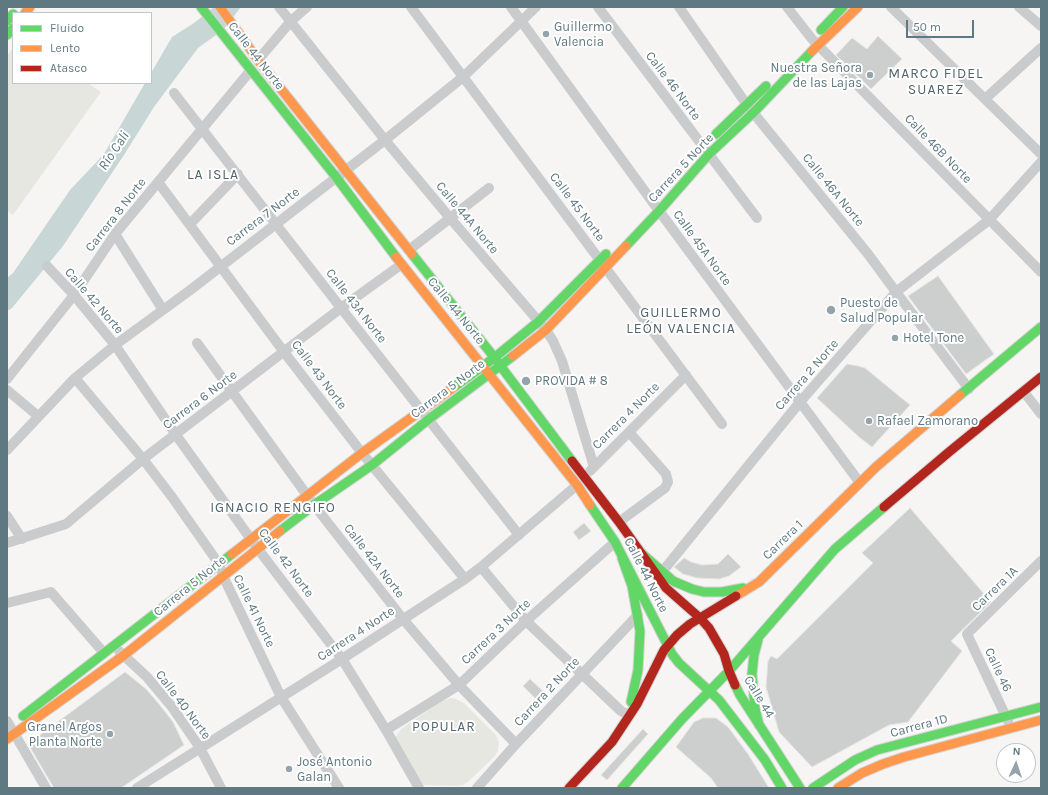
<!DOCTYPE html>
<meta charset="utf-8">
<style>
body{margin:0}
#map{position:relative;width:1048px;height:795px;overflow:hidden;background:#f6f5f4;font-family:Karla,sans-serif}
canvas{display:block}
.frame{position:absolute;inset:0;border:8px solid #5f7982;pointer-events:none}
.legend{position:absolute;left:12px;top:12px;width:140px;height:72px;box-sizing:border-box;background:#fff;border:1px solid #bfc9cd;margin:0;padding:5px 7px;list-style:none;font-size:12px;color:#5f7982}
.legend li{display:flex;align-items:center;gap:8px;height:20px}
.legend b{width:20px;border:1px solid #bfc9cd}
.north{position:absolute;left:996px;top:743px;width:40px;height:40px;box-sizing:border-box;background:#fff;border:1px solid #bfc9cd;border-radius:50%;rotate:3deg;font-size:11px;font-weight:700;line-height:16px;text-align:center;color:#5f7982}
.north::after{content:'';display:block;margin:auto;width:14px;height:18px;background:#94a4aa;clip-path:polygon(50% 0,100% 100%,50% 72%,0 100%)}
.scale{position:absolute;left:906px;top:20px;width:68px;height:18px;box-sizing:border-box;border:2px solid #5f7982;border-top:0;padding-left:5px;font-size:12px;line-height:14px;white-space:nowrap;color:#5f7982;-webkit-text-stroke:3px #fff;paint-order:stroke}
</style>
<div id="map">
<canvas width="1048" height="795"></canvas>
<div class="frame"></div>
<ul class="legend">
<li><b style="height:5px;background:#63d668"></b>Fluido</li>
<li><b style="height:5px;background:#ff974d"></b>Lento</li>
<li><b style="height:5px;background:#b3261e"></b>Atasco</li>
</ul>
<div class="north">N</div>
<div class="scale">50 m</div>
</div>
<script>
const context = document.querySelector('canvas').getContext('2d');
context.lineJoin = 'round';
function fill(path, color) { context.fillStyle = color; context.fill(path, 'evenodd'); }
const shape = rows => new Path2D(rows.map(r => 'M' + r).join(''));
function stroke(path, color, width, dash) { context.strokeStyle = color; context.lineWidth = width; context.lineCap = dash ? 'butt' : 'round'; context.setLineDash(dash || []); context.stroke(path); }
function drawText(font, color, halo, rows, align = 'center') {
  context.font = font + ' Karla,sans-serif'; context.lineWidth = 4; context.setLineDash([]); context.textBaseline = 'middle'; context.strokeStyle = halo; context.fillStyle = color; for (const [text, x, y, turn = 0] of rows) {
    context.save(); context.translate(x, y); context.rotate((+turn || 0) * Math.PI / 180); context.textAlign = isNaN(turn) ? turn : align; if (halo) context.strokeText(text, 0, 0); context.fillText(text, 0, 0); context.restore();
  }
}
fill(shape([
 [13,48,13,83,88,83,101,92,13,215,7,211,7,56],
 [450,698,456,699,464,703,496,735,499,742,498,750,495,756,468,782,463,785,457,786,423,785,421,784,395,738,401,729,442,701]
]), '#e6e7e1');
fill(shape([
 [214,7,241,7,223,30,198,48,154,107,124,155,63,246,12,308,7,311,7,278,13,273,70,190,104,154,145,83,151,83,151,73,172,37,194,23]
]), '#c8d6d6');
const building = shape([
 [878,36,902,59,871,89,836,55,852,38,867,49,878,36],
 [938,276,994,354,966,374,908,296,938,276],
 [847,364,858,366,865,368,910,405,872,447,859,437,817,398,847,364],
 [910,508,991,602,951,641,962,651,908,722,889,725,812,767,779,732,766,687,768,661,771,656,777,659,873,563,862,553,910,508],
 [584,523,591,531,579,540,573,532,584,523],
 [728,554,741,567,729,576,719,579,697,578,683,574,674,567,684,558,691,562,702,565,718,564,728,554],
 [125,672,146,689,159,704,173,722,184,745,121,788,54,788,28,744,125,672],
 [530,679,547,695,540,703,523,686,530,679],
 [703,718,716,718,728,727,748,754,769,788,718,788,711,778,676,747,694,722,703,718],
 [643,729,648,734,607,780,601,775,643,729]
]);
fill(building, '#cdcfcf');
stroke(building, '#e5e4e4', 1);
const fast = shape([
 [201,7,336,177,396,257],
 [7,21,13,14],
 [821,30,843,7],
 [7,35,13,28],
 [716,134,766,86],
 [626,246,659,211,709,154,754,112,812,51],
 [412,254,490,352,572,461],
 [454,387,494,358,538,322,606,254],
 [960,395,1041,327],
 [590,505,615,542,672,654,679,663,719,700,765,760,782,788],
 [280,531,314,505,372,465,429,419,513,356],
 [641,553,673,581,692,589,704,592,722,592,743,588],
 [622,558,632,586,640,631,638,670,631,702],
 [758,640,754,655,752,674,755,708,759,725],
 [735,685,740,695,800,788],
 [23,716,232,554],
 [622,788,682,719,729,671,835,549,884,507],
 [813,788,855,760,877,750,1041,707]
]);
const slow = shape([
 [220,7,258,60,412,254],
 [25,13,30,7],
 [812,51,858,7],
 [396,257,577,485,590,505],
 [513,356,546,330,626,246],
 [232,554,362,453,454,387],
 [736,596,759,582,876,467,960,395],
 [7,739,123,656,280,531],
 [838,788,862,773,883,764,904,757,1041,720]
]);
const jam = shape([
 [572,461,619,522,666,588,700,618,709,628,724,654,729,671,735,685],
 [884,507,949,452,1041,377],
 [569,788,612,742,637,704,664,650,677,635,690,624,736,596]
]);
stroke(fast, '#d2d3d4', 11);
stroke(slow, '#d2d3d4', 11);
stroke(jam, '#d2d3d4', 11);
stroke(shape([
 [279,7,385,140,450,218,546,330,553,341,562,361,594,467],
 [411,7,722,424],
 [511,7,654,204,860,483],
 [598,7,757,218],
 [679,7,747,105,868,254,896,292,969,389],
 [787,7,812,39,1041,272],
 [891,7,1041,154],
 [1019,7,1041,26],
 [258,60,291,21,307,7],
 [174,93,341,308,519,535],
 [985,99,1041,48],
 [158,182,284,352,362,453,465,579],
 [190,224,238,174],
 [115,234,163,310],
 [409,250,489,188],
 [47,266,74,295,115,345,176,435,258,549,342,659,386,730,419,788],
 [197,343,314,505,403,619,459,685,516,744],
 [75,378,143,459,172,497,219,564,223,576,281,697,339,788],
 [7,379,74,295,115,234,251,70],
 [7,390,38,416],
 [1024,392,1041,414],
 [7,450,75,378,115,345,189,291,385,140,463,77,536,7],
 [590,471,686,375],
 [7,516,22,539],
 [619,522,665,488,668,482,666,474,629,432],
 [7,543,66,524,143,459,341,308,402,264],
 [481,567,526,621,621,711,627,714],
 [662,572,800,402,896,292,989,220,1041,162],
 [7,603,51,592,104,653],
 [119,651,147,677,172,707,200,748,221,788],
 [7,721,46,788],
 [1008,721,967,634,1041,561],
 [386,730,459,685,526,621,615,542],
 [137,788,342,659,465,579,481,567,577,485],
 [477,788,516,744,638,615]
]), '#cacbcc', 10);
stroke(fast, '#63d668', 9);
stroke(slow, '#ff974d', 9);
stroke(jam, '#b3261e', 9);
for (const [x, y, r, color] of [
 [546,34,4,"#94a4aa"],
 [870,75,4,"#94a4aa"],
 [831,310,5,"#94a4aa"],
 [895,338,4,"#94a4aa"],
 [526,381,5,"#94a4aa"],
 [869,421,4,"#94a4aa"],
 [110,734,4,"#94a4aa"],
 [289,769,4,"#94a4aa"]
]) { const dot = new Path2D(); dot.arc(x, y, r, 0, 2 * Math.PI); context.fillStyle = color; context.fill(dot); stroke(dot, '#fff', 1.5); }
drawText('13px', '#5f7982', '#fff', [
 ["Guillermo",554,27],
 ["Valencia",554,42],
 ["Nuestra Señora",862,68,"right"],
 ["de las Lajas",862,83,"right"],
 ["Puesto de",840,303],
 ["Salud Popular",840,318],
 ["Hotel Tone",903,338],
 ["PROVIDA # 8",535,381],
 ["Rafael Zamorano",877,421],
 ["Granel Argos",102,727,"right"],
 ["Planta Norte",102,742,"right"],
 ["José Antonio",297,762],
 ["Galan",297,777]
], 'left');
drawText('13px', '#5f7982', '#fff', [
 ["Calle 44 Norte",256,56,52],
 ["Calle 46 Norte",673,86,53],
 ["Calle 46B Norte",938,149,46],
 ["Carrera 5 Norte",681,168,-47],
 ["Calle 46A Norte",833,190,51],
 ["Calle 45 Norte",577,207,53],
 ["Carrera 8 Norte",116,215,-52],
 ["Carrera 7 Norte",263,217,-37],
 ["Calle 44A Norte",467,218,50],
 ["Calle 45A Norte",702,248,54],
 ["Calle 42 Norte",94,301,49],
 ["Calle 43A Norte",356,306,52],
 ["Calle 44 Norte",456,311,51],
 ["Calle 43 Norte",319,375,53],
 ["Carrera 2 Norte",807,375,-49],
 ["Carrera 5 Norte",448,389,-37],
 ["Carrera 6 Norte",200,400,-37],
 ["Carrera 4 Norte",626,416,-45],
 ["Carrera 1",783,540,-44],
 ["Calle 42A Norte",374,561,52],
 ["Calle 42 Norte",286,563,53],
 ["Calle 44 Norte",646,575,63],
 ["Carrera 5 Norte",190,586,-39],
 ["Carrera 1A",995,589,-44],
 ["Calle 41 Norte",254,611,64],
 ["Carrera 3 Norte",496,632,-43],
 ["Carrera 4 Norte",356,634,-33],
 ["Calle 46",998,670,65],
 ["Carrera 2 Norte",547,692,-47],
 ["Calle 44",759,697,59],
 ["Calle 40 Norte",183,705,53],
 ["Carrera 1D",919,726,-15]
]);
context.letterSpacing = '1px';
drawText('14px', '#52656c', '#fff', [
 ["MARCO FIDEL",936,74],
 ["SUAREZ",936,90],
 ["LA ISLA",213,175],
 ["GUILLERMO",681,313],
 ["LEÓN VALENCIA",681,329],
 ["IGNACIO RENGIFO",273,508],
 ["POPULAR",444,727]
]);
context.letterSpacing = '0px';
drawText('italic 14px', '#5a797c', '#fff', [
 ["Río Cali",114,151,-56]
]);
</script>
